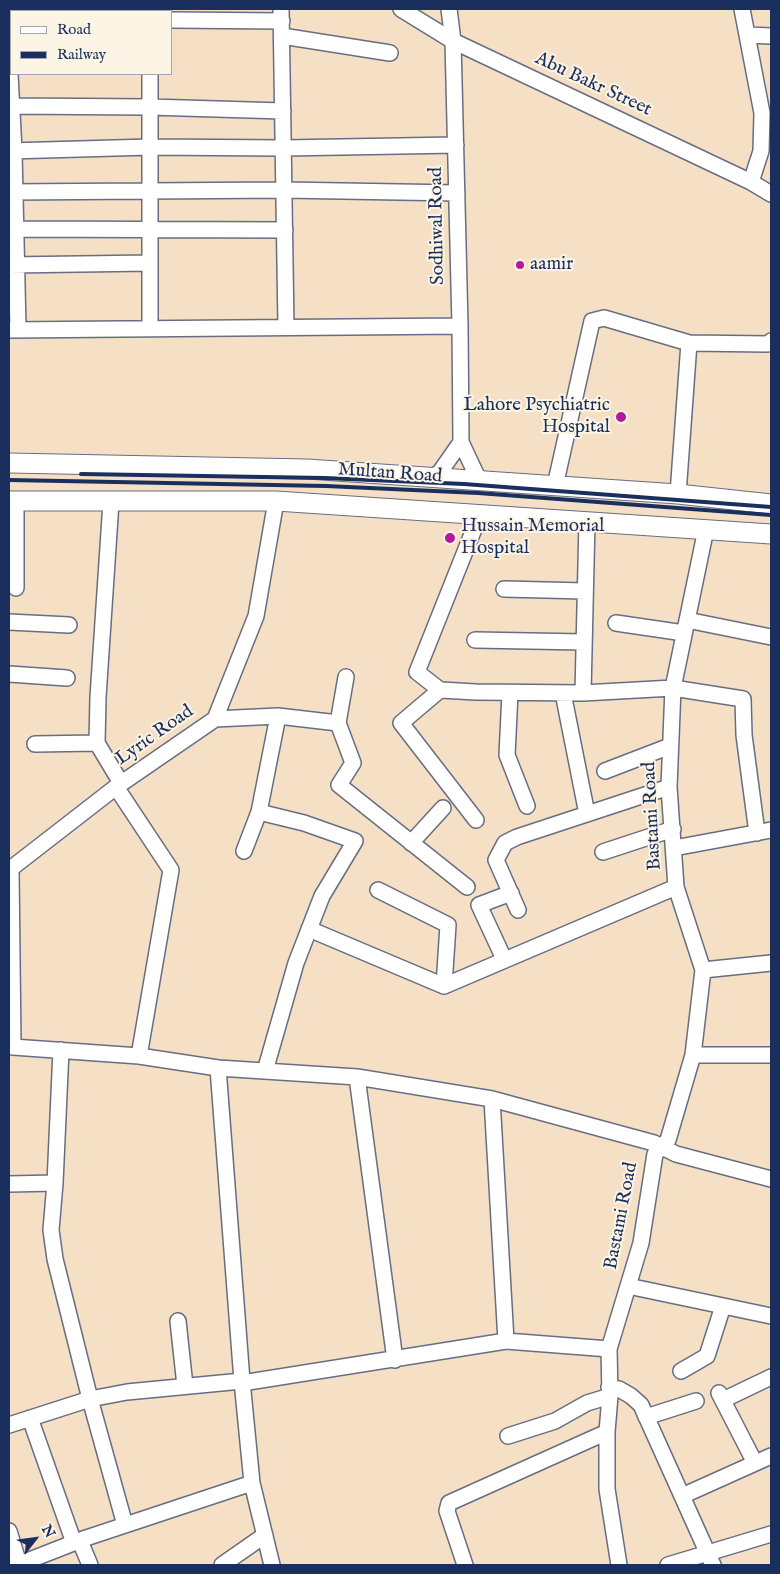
<!DOCTYPE html>
<style>
body{margin:0}
#map{position:relative;width:780px;height:1574px;overflow:hidden;background:#f5e0c5;font-family:"IM FELL English",serif}
canvas{display:block}
.frame{position:absolute;inset:0;border:10px solid #1b2f5e;pointer-events:none}
.legend{position:absolute;left:10px;top:10px;width:162px;height:65px;box-sizing:border-box;background:#fcf5e5;border:1px solid #a2a6af;margin:0;padding:6px 9px;list-style:none;font-size:15px;color:#1b2f5e}
.legend li{display:flex;align-items:center;gap:10px;height:25px}
.legend b{width:25px;border:1px solid #a2a6af}
.north{position:absolute;left:10px;top:1514px;width:50px;height:50px;-webkit-text-stroke:4px #fcf5e5;paint-order:stroke;rotate:60deg;font-size:14px;font-weight:700;line-height:20px;text-align:center;color:#1b2f5e}
.north::after{content:'';display:block;margin:auto;width:18px;height:22px;background:#1b2f5e;clip-path:polygon(50% 0,100% 100%,50% 72%,0 100%)}
</style>
<div id="map">
<canvas width="780" height="1574"></canvas>
<div class="frame"></div>
<ul class="legend">
<li><b style="height:6px;background:#fff"></b>Road</li>
<li><b style="height:6px;background:#1b2f5e"></b>Railway</li>
</ul>
<div class="north">N</div>
</div>
<script>
const context = document.querySelector('canvas').getContext('2d');
context.lineJoin = 'round';
const shape = rows => new Path2D(rows.map(r => 'M' + r).join(''));
function stroke(path, color, width, dash) { context.strokeStyle = color; context.lineWidth = width; context.lineCap = dash ? 'butt' : 'round'; context.setLineDash(dash || []); context.stroke(path); }
function drawText(font, color, halo, rows, align = 'center') {
  context.font = font + ' "IM FELL English",serif'; context.lineWidth = 4; context.setLineDash([]); context.textBaseline = 'middle'; context.strokeStyle = halo; context.fillStyle = color; for (const [text, x, y, turn = 0] of rows) {
    context.save(); context.translate(x, y); context.rotate((+turn || 0) * Math.PI / 180); context.textAlign = isNaN(turn) ? turn : align; if (halo) context.strokeText(text, 0, 0); context.fillText(text, 0, 0); context.restore();
  }
}
const minor = shape([
 [151,9,151,11],
 [281,9,286,327],
 [401,9,453,41,751,182,771,194],
 [449,9,453,41,460,326,461,442,476,474,482,481],
 [742,9,762,113,761,151,751,182],
 [9,18,11,18],
 [171,20,282,21],
 [747,35,771,36],
 [282,36,390,53],
 [10,74,14,151,18,329],
 [9,106,150,107,283,111],
 [9,151,150,147,284,148,456,145],
 [9,192,284,190,457,193],
 [9,229,285,230],
 [9,265,150,263],
 [150,328,150,74],
 [9,330,460,326],
 [433,477,440,472,461,442],
 [555,486,592,321,604,318,689,343],
 [678,494,689,343,768,344,771,341],
 [111,502,98,697,97,743,121,783],
 [480,514,417,672,440,690,476,692,583,693,673,688,743,699,744,735,757,833],
 [16,588,16,501],
 [504,589,585,591],
 [687,620,771,637],
 [9,622,69,625],
 [616,623,684,633],
 [475,640,584,642],
 [9,674,67,678],
 [346,677,338,723,353,763,339,785,467,887],
 [440,690,401,723,476,820],
 [510,693,507,755,527,806],
 [563,693,587,814],
 [583,693,587,521],
 [215,719,278,716,338,723],
 [35,744,97,743],
 [605,771,670,746],
 [116,787,171,870,139,1056],
 [259,812,304,823,355,841,322,896,296,963,265,1071],
 [411,843,443,808],
 [674,848,771,830],
 [244,851,259,812,278,716],
 [603,852,673,829],
 [11,869,13,1047,139,1056,218,1068,357,1077,492,1099,654,1143,676,1154,771,1179],
 [9,870,116,787,215,719,256,616,276,501],
 [378,890,448,925,444,986],
 [518,910,496,860,505,843,517,837,669,787],
 [309,929,444,986,676,887],
 [504,959,479,905,511,893],
 [703,970,771,963],
 [61,1050,55,1183,51,1230,55,1259,90,1399,125,1525],
 [693,1055,771,1055],
 [218,1068,242,1381,252,1483,272,1565],
 [357,1077,395,1360],
 [492,1099,506,1341],
 [9,1184,55,1183],
 [628,1286,771,1316],
 [178,1321,185,1386],
 [681,1371,707,1356,723,1306],
 [242,1383,506,1341,609,1349],
 [609,1387,619,1389,631,1396,641,1405,713,1565],
 [719,1393,755,1463],
 [723,1400,771,1377],
 [646,1417,696,1401],
 [30,1418,74,1543],
 [9,1425,90,1399,127,1392,242,1381],
 [508,1436,555,1421,587,1403,610,1396],
 [682,1496,771,1456],
 [9,1531,19,1564],
 [80,1541,90,1565],
 [17,1565,86,1538,252,1483],
 [222,1565,265,1535],
 [465,1565,447,1511,449,1503,607,1432],
 [619,1565,607,1489,607,1432,610,1396,609,1349,641,1243,655,1154,668,1140,693,1055,703,970,676,887,669,787,673,688,706,529],
 [668,1565,771,1534]
]);
const major = shape([
 [9,463,307,469,678,494,771,504],
 [9,501,276,501,771,534]
]);
stroke(minor, '#676d82', 18);
stroke(major, '#676d82', 21);
stroke(minor, '#fff', 15);
stroke(major, '#fff', 19);
stroke(shape([
 [81,474,325,478,464,484,771,507],
 [9,480,326,486,478,493,771,515]
]), '#1b2f5e', 4);
for (const [x, y, r, color] of [
 [520,265,5,"#b5179e"],
 [621,417,6,"#b5179e"],
 [450,538,6,"#b5179e"]
]) { const dot = new Path2D(); dot.arc(x, y, r, 0, 2 * Math.PI); context.fillStyle = color; context.fill(dot); stroke(dot, '#fcf5e5', 2); }
drawText('19px', '#1b2f5e', '#fcf5e5', [
 ["Abu Bakr Street",593,85,25],
 ["Sodhiwal Road",438,226,-91],
 ["Multan Road",390,474,4],
 ["Lyric Road",155,736,-35],
 ["Bastami Road",653,816,-93],
 ["Bastami Road",622,1216,-79]
]);
drawText('19px', '#1b2f5e', '#fcf5e5', [
 ["aamir",530,265],
 ["Lahore Psychiatric",610,406,"right"],
 ["Hospital",610,428,"right"],
 ["Hussain Memorial",461,527],
 ["Hospital",461,549]
], 'left');
</script>
